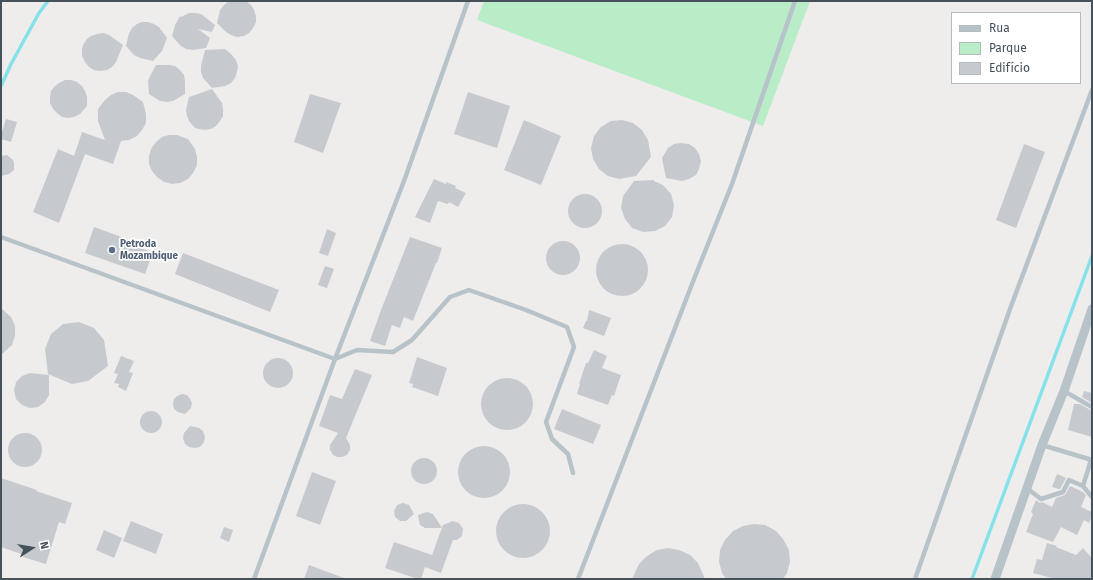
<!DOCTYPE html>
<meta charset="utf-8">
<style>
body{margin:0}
#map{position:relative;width:1093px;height:580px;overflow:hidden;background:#efecec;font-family:"Fira Sans",sans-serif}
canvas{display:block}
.frame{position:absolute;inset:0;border:2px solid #455259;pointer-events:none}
.legend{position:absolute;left:951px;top:12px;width:130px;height:72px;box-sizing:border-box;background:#fff;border:1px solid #b5babd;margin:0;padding:5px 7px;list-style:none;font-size:12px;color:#455259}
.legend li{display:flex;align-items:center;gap:8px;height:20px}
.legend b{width:20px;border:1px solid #b5babd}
.north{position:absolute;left:12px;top:528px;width:40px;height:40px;-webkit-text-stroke:3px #fff;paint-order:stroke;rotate:78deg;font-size:11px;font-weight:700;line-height:16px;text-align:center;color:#455259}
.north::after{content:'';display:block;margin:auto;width:14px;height:18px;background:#455259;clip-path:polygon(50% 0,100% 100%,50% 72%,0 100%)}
</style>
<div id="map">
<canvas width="1093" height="580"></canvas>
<div class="frame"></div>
<ul class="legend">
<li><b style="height:5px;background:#b7c3c9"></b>Rua</li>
<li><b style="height:11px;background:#b9edc7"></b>Parque</li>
<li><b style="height:11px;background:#c6cacf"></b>Edifício</li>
</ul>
<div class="north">N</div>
</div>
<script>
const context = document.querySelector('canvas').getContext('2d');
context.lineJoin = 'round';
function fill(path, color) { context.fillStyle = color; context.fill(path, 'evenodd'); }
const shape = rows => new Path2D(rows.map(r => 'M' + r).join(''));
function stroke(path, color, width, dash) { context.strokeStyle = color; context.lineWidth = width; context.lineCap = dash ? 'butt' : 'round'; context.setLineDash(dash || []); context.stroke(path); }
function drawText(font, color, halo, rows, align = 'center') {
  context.font = font + ' "Fira Sans",sans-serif'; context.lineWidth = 3.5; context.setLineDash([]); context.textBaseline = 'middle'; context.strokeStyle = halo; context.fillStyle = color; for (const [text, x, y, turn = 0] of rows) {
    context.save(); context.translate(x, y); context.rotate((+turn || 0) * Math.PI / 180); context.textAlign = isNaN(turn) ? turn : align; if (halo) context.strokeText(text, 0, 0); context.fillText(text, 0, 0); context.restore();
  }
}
fill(shape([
 [484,1,810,1,763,126,477,20]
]), '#b9edc7');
stroke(shape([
 [1,86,11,64,39,13,48,1],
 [972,579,1092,256]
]), '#86e2ea', 3.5);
fill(shape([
 [229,1,246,1,251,5,254,10,256,16,256,22,253,28,249,33,244,36,237,37,231,35,226,32,217,23,220,10,224,5],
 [189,13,195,13,201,14,215,25,212,32,198,29,210,38,206,48,193,50,186,49,181,46,172,36,175,25,180,16,181,17],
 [142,22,148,22,154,24,159,27,167,38,162,51,153,61,140,58,134,55,126,46,129,33,132,28,137,24],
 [103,33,109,35,123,45,116,62,112,67,107,70,100,71,94,70,89,67,85,62,82,56,82,50,83,45,87,39,91,36,97,34],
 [225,49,232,55,236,60,238,66,237,72,235,78,231,83,225,86,212,88,203,78,201,72,201,66,205,50],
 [156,65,169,65,175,66,180,70,184,75,185,81,185,94,173,101,167,102,160,101,149,94,148,81,150,76],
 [65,80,71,80,77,82,82,86,85,91,87,97,87,106,80,114,74,117,68,118,62,117,57,113,53,109,50,103,50,97,51,91,55,86,59,83],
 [212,89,222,103,223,109,223,116,220,121,216,126,211,129,204,130,195,128,189,121,187,116,186,110,189,97],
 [118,92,126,92,133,95,143,102,146,114,146,123,142,130,137,136,129,140,121,141,113,164,85,154,59,223,33,212,58,149,74,156,82,132,105,140,98,121,98,109,105,100,111,95],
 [468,92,510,106,497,148,454,134],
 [310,94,341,103,323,153,294,142],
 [6,119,17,122,11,142,1,139,1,135],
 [524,120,561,136,541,185,504,170],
 [622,120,633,123,642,130,648,140,651,157,636,176,619,179,608,176,599,169,593,159,591,148,594,136,601,127,611,121],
 [169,135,177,135,188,139,195,149,197,157,197,165,193,173,188,179,180,183,172,184,164,182,157,177,152,171,149,164,149,156,151,149,156,142,162,137],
 [681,143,689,144,695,148,699,154,701,161,699,169,696,175,689,179,682,181,666,178,662,158,668,148,674,144],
 [1024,144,1045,152,1016,228,996,220],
 [7,155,13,160,14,163,14,170,9,174,1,176,1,156],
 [434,179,446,184,446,182,456,186,455,188,466,193,458,207,449,202,448,204,438,201,430,223,415,217],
 [654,180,654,181,663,185,671,194,674,205,672,217,665,226,655,231,643,232,632,228,625,219,621,208,623,196,634,181],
 '568 211a17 17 0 1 1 34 0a17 17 0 1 1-34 0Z',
 [94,227,141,244,139,248,153,252,145,274,85,253],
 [327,229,336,233,328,256,319,253],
 [410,237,442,248,437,263,436,263,413,321,404,317,400,328,392,325,385,346,370,341,381,310],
 '546 258a17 17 0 1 1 34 0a17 17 0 1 1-34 0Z',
 '596 270a26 26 0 1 1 52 0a26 26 0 1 1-52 0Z',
 [183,253,279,290,270,312,175,274],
 [325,266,334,269,327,288,318,285],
 [1,308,11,317,15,326,15,336,12,345,1,355],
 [589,310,611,318,604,336,583,328,586,321,587,321],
 [79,322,94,328,104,340,108,366,88,381,72,384,48,374,45,349,51,334,63,324],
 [594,350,607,356,602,368,621,375,614,396,612,395,608,405,577,394,580,384,579,384,586,363,588,363],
 [121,356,134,361,129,372,133,373,126,391,118,387,119,384,114,383,118,374,114,373],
 [417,357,447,368,438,396,412,387,413,384,409,383],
 '263 373a15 15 0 1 1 30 0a15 15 0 1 1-30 0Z',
 [355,369,372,375,346,438,350,445,350,450,347,455,342,457,337,457,333,455,330,450,330,445,338,433,319,426,330,395,342,399],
 [30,373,49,375,49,395,45,402,38,407,30,408,22,405,16,399,14,390,16,382,22,376],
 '481 404a26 26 0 1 1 52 0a26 26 0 1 1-52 0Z',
 [1084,391,1092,393,1092,403,1082,397],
 [182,394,187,395,190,399,192,403,191,408,185,414,178,412,174,409,173,404,174,399,177,396],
 [1074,404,1080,404,1092,411,1092,437,1068,430],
 [562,409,601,425,593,444,554,429],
 '140 422a11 11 0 1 1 22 0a11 11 0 1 1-22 0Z',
 [190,426,199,428,203,431,205,437,204,442,200,447,195,448,189,447,185,444,183,438,184,433],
 '8 450a17 17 0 1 1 34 0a17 17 0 1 1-34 0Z',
 '458 472a26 26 0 1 1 52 0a26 26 0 1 1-52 0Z',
 '411 471a13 13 0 1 1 26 0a13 13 0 1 1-26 0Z',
 [312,472,336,481,320,525,296,516],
 [1057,474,1066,478,1060,489,1059,489,1052,487],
 [1,478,37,490,36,491,72,503,65,524,59,522,46,564,23,557,24,555,1,547],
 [1070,486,1083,492,1086,495,1081,507,1092,512,1092,516,1089,523,1084,520,1077,535,1061,527,1053,542,1026,532,1033,514,1031,512,1036,500,1040,503,1042,502,1052,507,1056,498,1065,495],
 [403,503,409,505,414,514,406,521,400,521,395,517,394,511,397,505],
 '496 531a27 27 0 1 1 54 0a27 27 0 1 1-54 0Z',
 [427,512,433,514,442,528,425,528,420,525,418,515],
 [131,521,163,534,156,554,123,541],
 [453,521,459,523,463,529,462,536,457,540,453,540,441,573,425,567,421,579,418,579,385,568,394,542,432,555,443,525],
 [754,524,765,525,776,531,783,539,789,550,790,562,787,573,783,579,726,579,722,573,719,562,720,550,725,540,733,531,743,526],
 [224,527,233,530,229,542,220,538],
 [104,530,122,538,114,558,96,550],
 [1047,543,1057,546,1056,547,1076,555,1083,548,1092,558,1092,579,1055,579,1033,573,1037,559,1042,560],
 [668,548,679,550,690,555,698,563,705,579,632,579,639,564,647,556,657,550],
 [309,565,344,578,344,579,304,579]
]), '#c6cacf');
stroke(shape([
 [1,237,335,359,357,350,393,352,412,340,450,297,469,290,526,310,567,327,574,347,546,422,552,439,568,454,573,473],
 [1064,391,1092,407],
 [1042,445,1092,460],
 [1083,486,1091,460],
 [1028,489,1041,499,1063,492,1069,480,1083,486,1092,497],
 [254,579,335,359,404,181,468,1],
 [578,579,694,279,732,184,795,1],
 [915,579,1010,309,1092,90]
]), '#b7c3c9', 4.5);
stroke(shape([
 [995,579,1042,445,1064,391,1092,309]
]), '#b7c3c9', 9);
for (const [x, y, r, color] of [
 [112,250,4,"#5c6f8a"]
]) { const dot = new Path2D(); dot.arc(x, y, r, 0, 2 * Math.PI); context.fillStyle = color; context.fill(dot); stroke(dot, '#fff', 1.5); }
drawText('bold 10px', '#4e5e75', '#fff', [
 ["Petroda",120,244],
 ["Mozambique",120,256]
], 'left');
</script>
